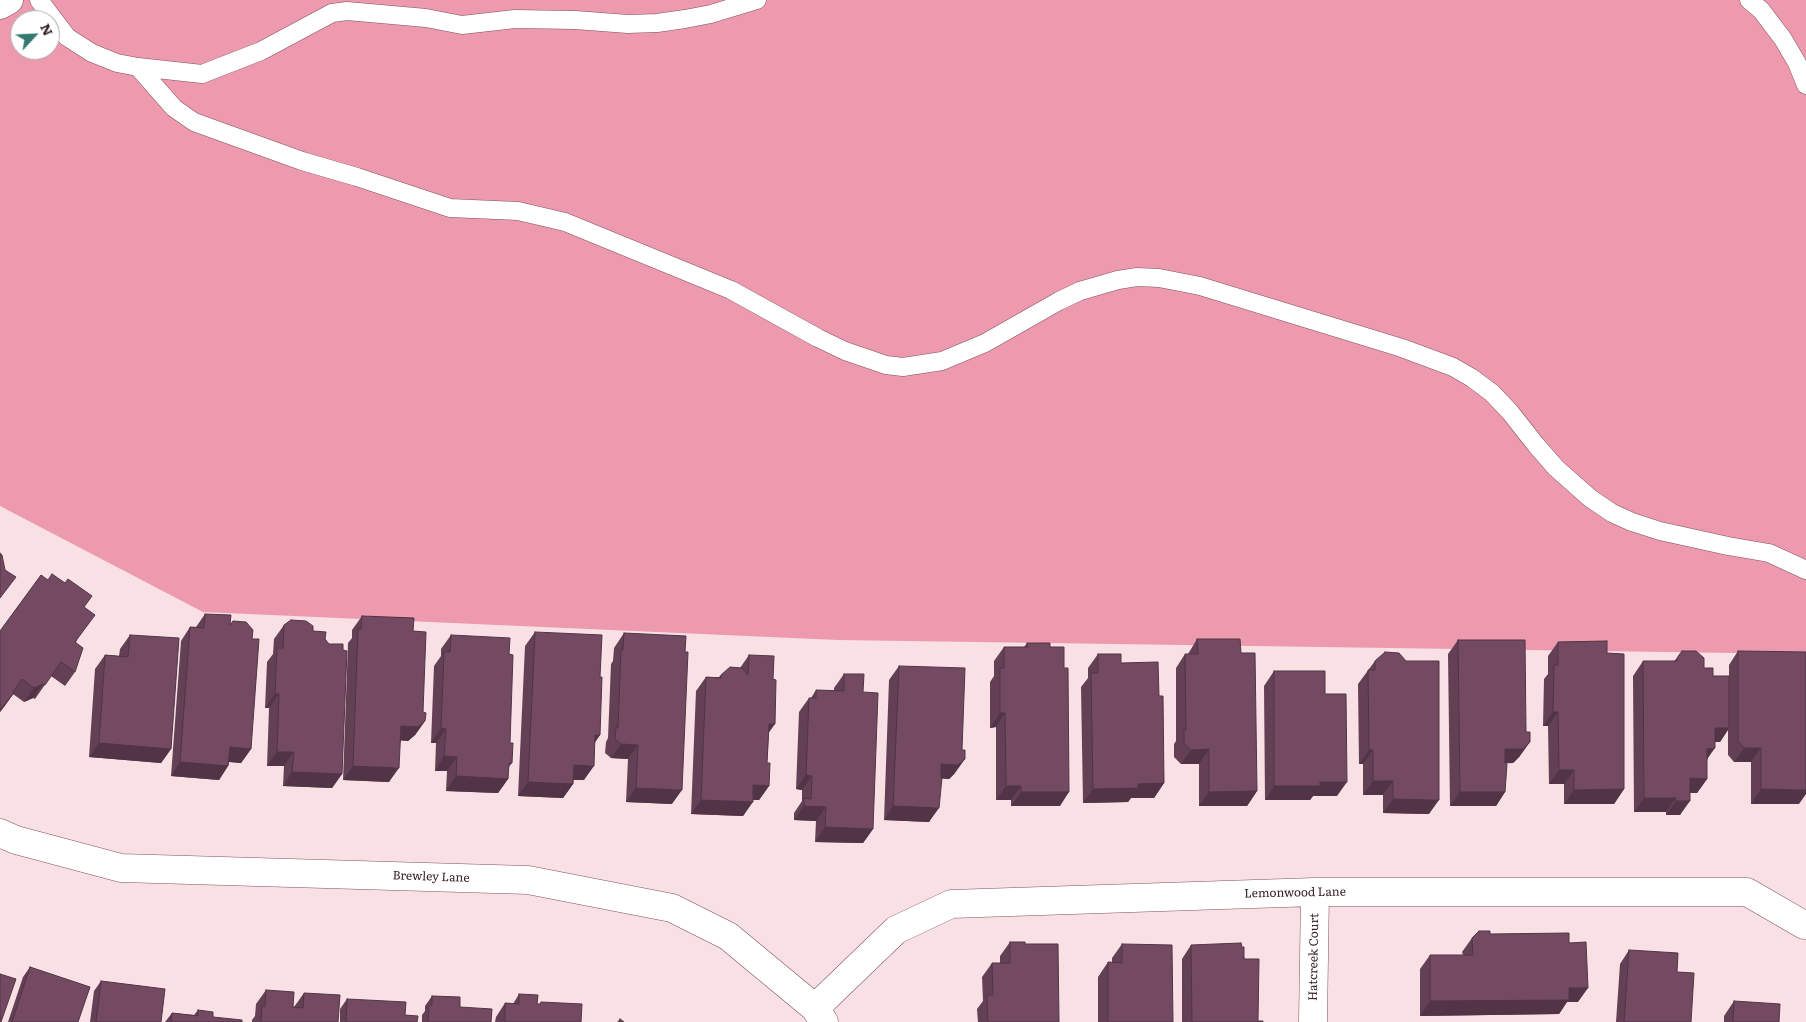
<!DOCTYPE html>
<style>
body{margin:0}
#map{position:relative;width:1806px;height:1022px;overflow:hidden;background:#f8e0e5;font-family:Literata,serif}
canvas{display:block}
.north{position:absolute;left:10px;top:10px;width:50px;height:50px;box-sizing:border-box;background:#fff;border:1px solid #afa7a9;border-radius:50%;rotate:65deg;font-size:14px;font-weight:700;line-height:20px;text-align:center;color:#382328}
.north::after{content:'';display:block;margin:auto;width:18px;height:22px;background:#347a71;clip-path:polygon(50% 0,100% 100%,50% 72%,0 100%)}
</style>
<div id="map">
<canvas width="1806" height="1022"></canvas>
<div class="north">N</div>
</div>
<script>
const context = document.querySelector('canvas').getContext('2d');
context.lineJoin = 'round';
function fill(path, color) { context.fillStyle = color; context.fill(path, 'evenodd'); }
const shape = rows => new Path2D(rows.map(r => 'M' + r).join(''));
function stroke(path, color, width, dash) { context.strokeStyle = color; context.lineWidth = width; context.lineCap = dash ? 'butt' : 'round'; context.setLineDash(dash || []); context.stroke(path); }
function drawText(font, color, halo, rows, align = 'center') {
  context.font = font + ' Literata,serif'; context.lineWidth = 5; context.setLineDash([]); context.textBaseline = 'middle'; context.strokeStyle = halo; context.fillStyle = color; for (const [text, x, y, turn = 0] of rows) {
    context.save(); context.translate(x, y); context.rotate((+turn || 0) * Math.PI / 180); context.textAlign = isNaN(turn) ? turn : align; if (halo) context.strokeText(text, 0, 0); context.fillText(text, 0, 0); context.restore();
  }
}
fill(shape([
 [0,0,1806,0,1806,654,838,640,203,612,0,506],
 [20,20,50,20,50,50,20,50]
]), '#ed99ae');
const lane = shape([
 [39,0,67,37,92,53,117,63,138,67],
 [757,0,711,14,685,19,657,23,628,24,575,20,515,19,462,25,426,18,347,11,332,13,261,51,202,74,138,67,174,108,194,122,302,161,357,177,450,208,518,211,565,222,731,290,818,338,845,351,886,365,903,367,942,361,985,343,1059,301,1080,291,1118,280,1137,277,1159,278,1200,286,1402,348,1453,367,1472,378,1492,393,1510,412,1536,445,1556,468,1590,498,1612,513,1632,522,1660,531,1728,546,1769,553,1806,570],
 [1749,0,1761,10,1783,39,1797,63,1806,85]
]);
const street = shape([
 [0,833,16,840,121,868,528,880,672,908,728,936,815,1008,824,1022],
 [815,1008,896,930,951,904,1315,892,1747,892,1804,925],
 [1313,1022,1315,892]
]);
const secondary = shape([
 [0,5,9,0]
]);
stroke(lane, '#81515d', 19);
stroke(street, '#81515d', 29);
stroke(secondary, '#81515d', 29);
stroke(lane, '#fff', 18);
stroke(street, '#fff', 28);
stroke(secondary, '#fff', 28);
fill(shape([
 [84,607,76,643,75,672,65,686,51,676,35,699,33,698,24,702,13,694,0,712,0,631],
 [205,614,230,625,252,639,251,749,241,763,229,762,228,766,219,780,171,776,181,641,190,627,196,627],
 [362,616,413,631,423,712,425,721,415,735,408,741,401,740,389,782,343,780,348,643,352,638,352,630],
 [284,625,313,631,325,639,342,774,332,788,283,786,284,766,267,766,269,708,265,708,267,662,273,654,274,639],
 [535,632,600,677,600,735,594,743,584,780,573,780,573,784,563,798,518,796,525,646],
 [624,633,672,804,626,802,628,759,611,758,605,753,606,742,608,738,611,664,613,661,614,648],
 [130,635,171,749,161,763,89,757,95,669,105,655,119,656,120,649],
 [451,635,509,654,510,743,512,763,508,768,508,779,498,793,446,791,447,771,435,771,436,743,431,743,434,666,441,656,441,649],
 [1197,639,1241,653,1257,791,1247,806,1199,806,1199,764,1181,764,1174,757,1174,744,1176,741,1176,668,1185,654,1188,654],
 [1458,640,1520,756,1513,763,1505,763,1505,792,1496,806,1450,806,1448,654],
 [1558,642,1607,653,1624,789,1614,804,1564,804,1564,784,1549,784,1548,726,1543,726,1544,679,1548,674,1548,656],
 [1027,643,1060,806,1011,806,1011,800,996,800,996,727,990,728,990,682,994,676,994,661,1004,647,1024,647],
 [1738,651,1799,804,1751,804,1751,762,1734,762,1728,755,1728,730,1720,742,1715,742,1707,760,1707,779,1697,793,1690,793,1680,815,1666,815,1666,812,1634,812,1633,676,1643,661,1674,661,1677,658,1704,668,1713,676,1729,676,1729,665],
 [1098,654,1121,663,1159,696,1164,783,1154,798,1131,798,1128,802,1083,803,1081,687,1088,678,1088,668],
 [749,655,769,733,767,763,769,786,759,800,753,800,743,816,691,814,696,691,706,677,719,677,721,675,740,668],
 [1375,661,1429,814,1383,813,1383,795,1363,795,1363,764,1359,764,1358,684],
 [899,666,955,773,949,779,942,778,929,822,884,820,889,680],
 [1274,671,1325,694,1337,796,1313,796,1310,800,1265,800,1264,686],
 [844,674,863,692,873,829,863,843,815,842,816,821,794,820,794,813,802,801,802,790,796,789,799,712,809,698,811,698,816,690,834,691,834,688],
 [1490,934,1569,943,1578,1002,1567,1002,1559,1014,1420,1016,1420,969,1430,955,1463,955,1462,952,1472,938],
 [1010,942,1025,944,1059,1022,978,1022,977,1009,983,1001,982,977,992,963,1000,963,1000,956],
 [1122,944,1173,1022,1098,1022,1098,977,1108,962,1112,963,1112,958],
 [1191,945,1242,947,1258,1021,1263,1022,1182,1022,1182,959],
 [1629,950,1677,972,1691,1022,1616,1022,1620,964],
 [30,967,78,1022,8,1022,23,977],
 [101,981,161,1022,90,1022,94,991],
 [266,990,294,1007,304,993,338,1022,252,1022,252,1020,255,1016,256,1004],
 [519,994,537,1004,540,1004,541,1002,581,1022,495,1022,496,1017,505,1003,513,1004],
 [432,996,460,1007,491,1022,422,1022,422,1015,425,1011,425,1006],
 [347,999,405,1015,417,1022,340,1022,340,1009],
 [1734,1001,1779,1022,1724,1022,1724,1016],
 [198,1010,213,1017,242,1022,165,1022,172,1013,194,1015]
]), '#644055');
fill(shape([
 [43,684,33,698,24,702,34,688],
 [14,693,4,707,0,712,0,710],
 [275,694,279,694,269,708,265,708],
 [1553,712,1558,712,1548,726,1543,726],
 [1000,713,1005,713,996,727,990,728],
 [425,721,415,735,408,741,392,740,401,726],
 [769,724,775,724,765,738],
 [441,728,446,729,436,743,431,743],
 [1715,728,1729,728,1720,742,1705,742],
 [595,735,600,735,590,750],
 [1530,742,1520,756,1513,763,1495,764,1505,749],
 [99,743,171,749,161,763,89,757],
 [621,744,638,745,628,759,611,758],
 [230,747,251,749,241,763,220,761],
 [1715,748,1705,762,1707,749],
 [1744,748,1761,748,1751,762,1734,762],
 [1209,749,1199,764,1181,764,1191,750],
 [1369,750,1373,750,1363,764,1359,764],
 [277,752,294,752,284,766,267,766],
 [444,756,457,757,447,771,435,771],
 [965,759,955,773,949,779,931,778,941,764],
 [180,762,228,766,219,780,171,776],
 [574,765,594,766,584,780,564,779],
 [353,766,399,768,389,782,343,780],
 [1559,770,1574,770,1564,784,1549,784],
 [292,772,342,774,332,788,283,786],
 [806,775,812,776,802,790,796,789],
 [456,776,508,779,498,793,446,791],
 [1690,778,1707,779,1697,793,1680,792],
 [1373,781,1393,781,1383,795,1363,795],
 [528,782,573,784,563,798,518,796],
 [1320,782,1347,782,1337,796,1313,796,1310,800,1265,800,1274,786],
 [1164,783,1154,798,1131,798,1128,802,1083,803,1093,789,1138,784],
 [753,785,769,786,759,800,744,799],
 [1006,786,1021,786,1011,800,996,800],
 [636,788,682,790,672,804,626,802],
 [1624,789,1614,804,1564,804,1574,790],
 [1761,789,1806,790,1806,794,1799,804,1751,804],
 [1257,791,1247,806,1199,806,1209,792],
 [1021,792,1069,792,1060,806,1011,806],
 [1460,792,1505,792,1496,806,1450,806],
 [1644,798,1676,798,1666,812,1634,812],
 [1393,799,1439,800,1429,814,1383,813],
 [701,800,753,802,743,816,691,814],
 [1676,801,1690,801,1680,815,1666,815],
 [804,806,826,807,816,821,794,820],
 [893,806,939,808,929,822,884,820],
 [825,827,873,829,863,843,815,842],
 [1569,988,1588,988,1578,1002,1567,1002,1559,1014,1420,1016,1430,1001]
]), '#513445');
const building = shape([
 [0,553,2,555,5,570,16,577,0,598,0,553],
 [52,574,65,583,68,579,92,596,84,607,95,615,75,642,83,648,75,672,61,662,45,685,43,684,34,688,22,679,13,692,14,693,0,710,0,631,41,575,48,580,52,574],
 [205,614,231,615,230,625,233,621,246,622,253,630,252,639,259,639,251,749,230,747,228,766,180,762,190,627,204,628,205,614],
 [362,616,414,618,413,631,426,632,423,712,426,713,425,721,418,727,401,726,399,768,353,766,358,628,361,629,362,616],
 [291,620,306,621,313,626,313,631,326,632,325,639,329,644,343,644,343,650,347,651,342,774,292,772,294,752,277,752,279,694,275,694,277,648,283,648,284,625,291,620],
 [535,632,602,635,600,677,602,677,600,735,595,735,594,766,574,765,573,784,528,782,535,632],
 [624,633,686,636,685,652,688,652,682,790,636,788,638,745,621,744,615,739,616,727,618,728,621,650,623,650,624,633],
 [130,635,179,638,171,749,99,743,105,655,128,657,130,635],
 [451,635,510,638,509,654,513,655,510,743,513,743,512,763,509,763,508,779,456,776,457,757,444,756,446,729,441,728,444,652,450,652,451,635],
 [1197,639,1240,639,1241,653,1255,653,1257,791,1209,792,1209,749,1191,750,1184,743,1184,730,1186,730,1185,654,1198,654,1197,639],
 [1458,640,1525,640,1526,732,1530,732,1530,742,1523,749,1505,749,1505,763,1507,764,1505,792,1460,792,1458,640],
 [1607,641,1607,653,1624,654,1624,789,1574,790,1574,770,1559,770,1558,712,1553,712,1554,665,1558,665,1558,642,1607,641],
 [1027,643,1050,643,1050,647,1064,647,1064,668,1068,668,1069,792,1021,792,1021,786,1006,786,1005,713,1000,713,1000,668,1004,668,1004,647,1028,647,1027,643],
 [1682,651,1696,651,1704,658,1704,668,1713,668,1713,676,1729,676,1729,728,1715,728,1715,748,1707,749,1707,779,1690,778,1690,801,1676,801,1676,798,1644,798,1643,661,1677,661,1677,658,1682,651],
 [1738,651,1806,652,1806,790,1761,789,1761,748,1744,748,1738,741,1738,651],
 [1385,652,1399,653,1406,661,1439,661,1439,800,1393,799,1393,781,1373,781,1373,750,1369,750,1368,670,1375,670,1375,661,1385,652],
 [1098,654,1121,654,1121,663,1158,662,1159,696,1163,696,1164,783,1138,784,1138,788,1093,789,1091,673,1098,673,1098,654],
 [749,655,774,656,773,679,776,680,775,724,769,724,767,763,770,763,769,786,753,785,753,802,701,800,706,677,721,678,721,675,730,667,742,668,748,675,749,655],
 [899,666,965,668,962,750,965,750,965,759,958,765,941,764,941,778,942,778,939,808,893,806,899,666],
 [1274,671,1325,671,1325,694,1346,694,1347,782,1320,782,1320,786,1274,786,1274,671],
 [844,674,864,674,863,692,878,693,873,829,825,827,826,807,804,806,804,798,811,799,812,776,806,775,809,698,816,698,816,690,844,691,844,674],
 [1479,931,1490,931,1490,934,1569,933,1569,943,1586,942,1588,988,1569,988,1569,1000,1430,1001,1430,955,1473,955,1472,938,1479,931],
 [1010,942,1025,942,1025,944,1058,944,1059,1022,988,1022,987,995,993,995,992,963,1010,963,1010,942],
 [1241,943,1242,947,1244,947,1244,959,1259,959,1258,1021,1263,1021,1263,1022,1192,1022,1191,945,1241,943],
 [1122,944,1172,945,1173,1022,1108,1022,1108,962,1122,963,1122,944],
 [1629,950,1678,953,1677,972,1694,973,1691,1022,1624,1022,1629,950],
 [30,967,90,987,78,1022,12,1022,30,967],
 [0,974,16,979,1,1022,0,1022,0,974],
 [101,981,165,989,161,1022,96,1022,101,981],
 [266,990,294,992,293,1007,303,1008,304,993,340,995,338,1022,261,1022,262,1006,265,1007,266,990],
 [519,994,538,995,537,1004,540,1004,541,1002,582,1004,581,1022,505,1022,505,1003,519,1004,519,994],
 [432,996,460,997,460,1007,492,1009,491,1022,428,1022,429,1005,432,1005,432,996],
 [347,999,406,1002,405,1015,418,1016,417,1022,346,1022,347,999],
 [1734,1001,1780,1004,1779,1022,1733,1022,1734,1001],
 [198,1010,213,1012,213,1017,242,1020,242,1022,171,1022,172,1013,198,1016,198,1010],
 [620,1019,624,1022,618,1022,620,1019]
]);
fill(building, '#744a63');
stroke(building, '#513445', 1);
drawText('12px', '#382328', '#fff', [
 ["Brewley Lane",431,877,2],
 ["Lemonwood Lane",1295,893,-1],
 ["Hatcreek Court",1314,957,-89]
]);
</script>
